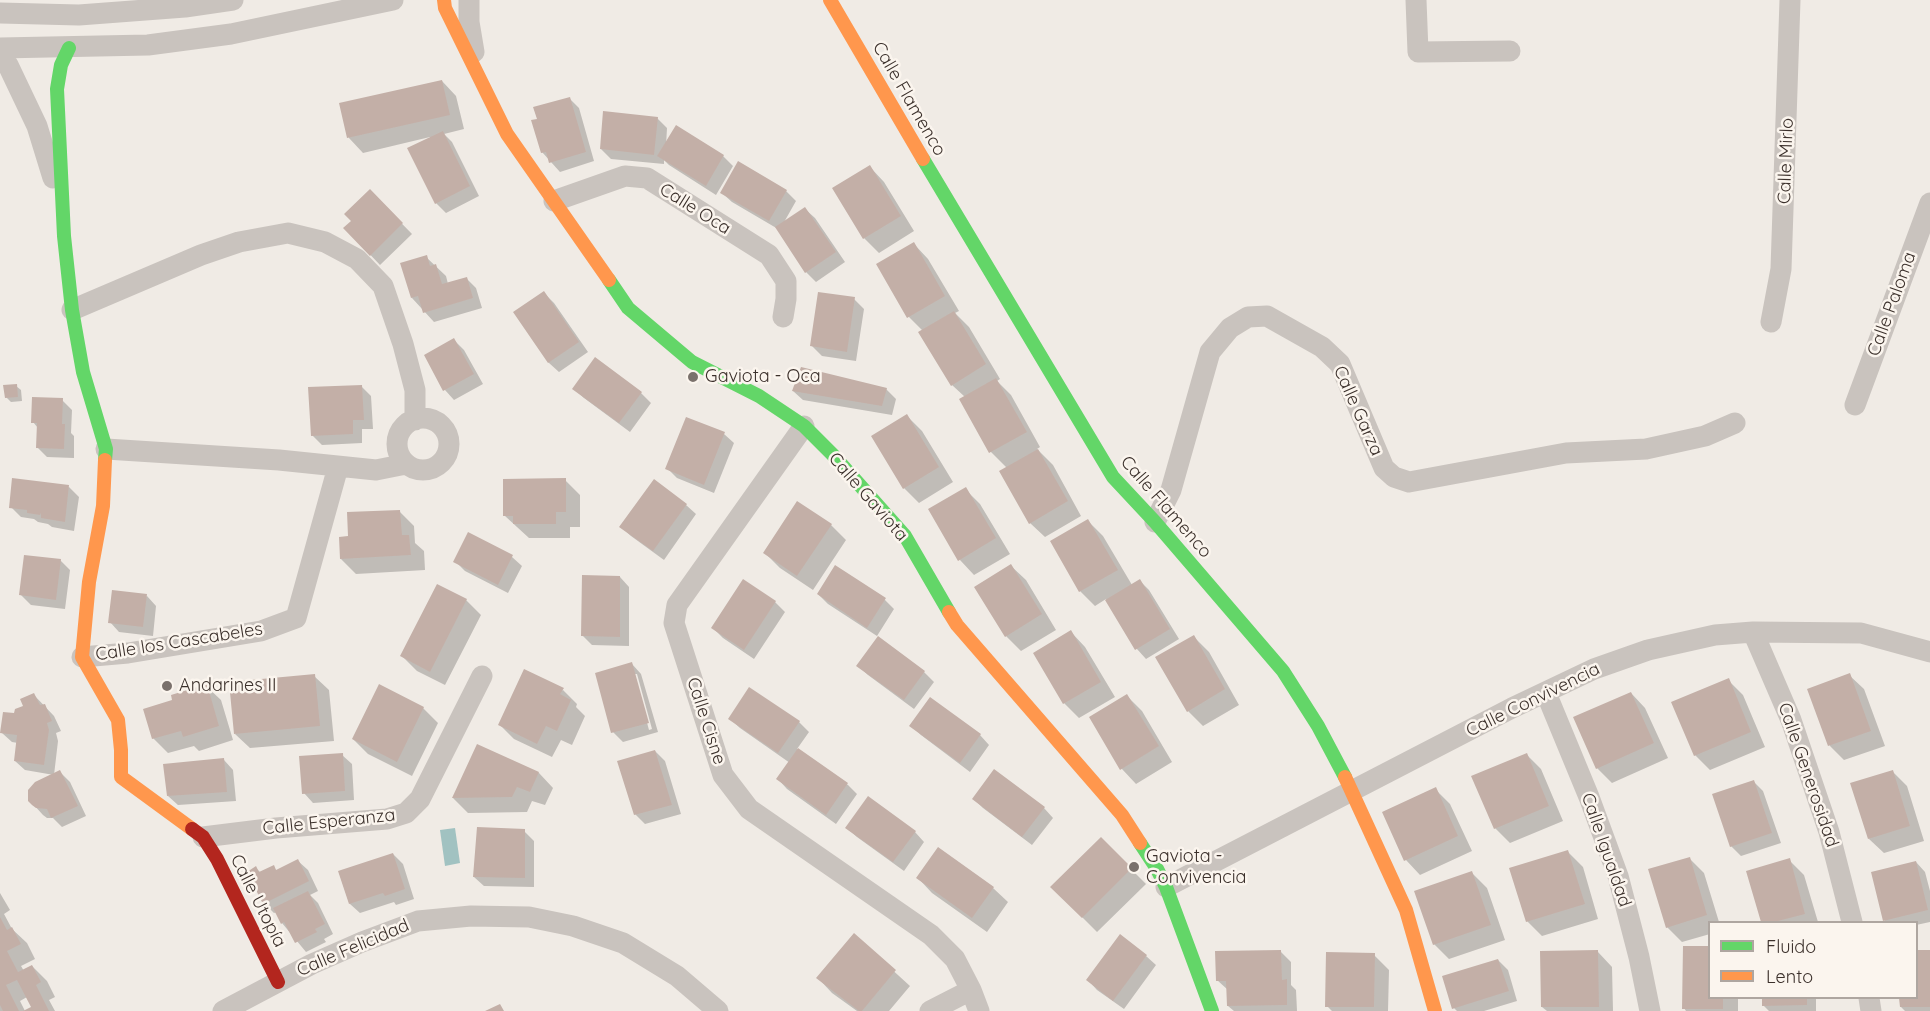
<!DOCTYPE html>
<meta charset="utf-8">
<style>
body{margin:0}
#map{position:relative;width:1930px;height:1011px;overflow:hidden;background:#f0ebe5;font-family:Quicksand,sans-serif}
canvas{display:block}
.legend{position:absolute;left:1708px;top:921px;width:210px;height:78px;box-sizing:border-box;background:#fbf5ee;border:2px solid #aea6a0;margin:0;padding:8px 10px;list-style:none;font-size:18px;color:#3b302b}
.legend li{display:flex;align-items:center;gap:12px;height:30px}
.legend b{width:30px;border:2px solid #aea6a0}
</style>
<div id="map">
<canvas width="1930" height="1011"></canvas>
<ul class="legend">
<li><b style="height:8px;background:#63d668"></b>Fluido</li>
<li><b style="height:8px;background:#ff974d"></b>Lento</li>
</ul>
</div>
<script>
const context = document.querySelector('canvas').getContext('2d');
context.lineJoin = 'round';
function fill(path, color) { context.fillStyle = color; context.fill(path, 'evenodd'); }
const shape = rows => new Path2D(rows.map(r => 'M' + r).join(''));
function stroke(path, color, width, dash) { context.strokeStyle = color; context.lineWidth = width; context.lineCap = dash ? 'butt' : 'round'; context.setLineDash(dash || []); context.stroke(path); }
function drawText(font, color, halo, rows, align = 'center') {
  context.font = font + ' Quicksand,sans-serif'; context.lineWidth = 5; context.setLineDash([]); context.textBaseline = 'middle'; context.strokeStyle = halo; context.fillStyle = color; for (const [text, x, y, turn = 0] of rows) {
    context.save(); context.translate(x, y); context.rotate((+turn || 0) * Math.PI / 180); context.textAlign = isNaN(turn) ? turn : align; if (halo) context.strokeText(text, 0, 0); context.fillText(text, 0, 0); context.restore();
  }
}
fill(shape([
 [455,828,460,863,445,866,440,830]
]), '#a1c2c1');
fill(shape([
 [442,81,456,96,464,129,444,134,452,142,479,196,446,213,436,203,430,137,363,153,349,138,341,105],
 [569,98,579,108,594,161,560,172,542,152,539,120],
 [657,118,667,128,666,146,723,156,733,166,716,195,669,165,664,160,664,164,611,159,601,149],
 [870,167,884,182,914,231,879,253,864,238],
 [370,191,412,234,380,265,345,228,353,221],
 [786,191,796,201,783,224,805,209,815,218,845,262,816,282,806,272,778,229,732,202,722,193],
 [914,244,928,259,959,311,955,313,969,327,1000,379,997,381,1011,395,1040,447,1037,449,1053,465,1081,516,1045,537,1030,523,1007,468,991,452,965,397,952,385,923,331,909,317,878,265],
 [426,257,446,276,448,284,466,278,476,288,482,308,434,322,412,298],
 [544,293,554,303,588,352,559,372,549,363,515,313],
 [854,299,864,309,856,361,822,356,812,346],
 [454,340,464,350,483,384,454,400,445,390],
 [16,386,21,390,22,401,11,402,6,397],
 [361,386,371,396,373,429,362,429,362,443,322,445,312,435],
 [574,389,641,393,651,403,630,432,584,398],
 [886,389,896,399,892,415,803,400,793,391],
 [62,400,72,410,71,433,74,436,74,458,47,457,37,447,38,428,33,422],
 [907,416,922,431,953,482,919,503,904,488],
 [724,434,734,443,714,493,677,478,667,468],
 [565,480,580,495,580,527,570,527,570,538,529,538,505,516],
 [69,487,79,497,74,531,52,527,48,524,38,522,34,519,21,517,11,507],
 [965,489,980,504,1010,554,974,575,960,560],
 [686,505,696,514,664,560,631,536,621,527],
 [399,511,414,526,415,543,424,551,425,570,356,574,341,559,349,538],
 [1088,521,1103,536,1132,585,1140,581,1149,590,1179,639,1146,659,1137,649,1106,599,1095,606,1080,591],
 [831,525,846,540,813,590,780,568,765,553],
 [469,534,512,557,522,566,508,593,465,571,455,561],
 [60,560,70,570,65,609,31,605,21,595],
 [1011,566,1026,580,1056,630,1021,651,1006,636,976,587],
 [620,577,629,587,629,646,592,645,582,635],
 [744,581,775,602,785,612,754,659,723,638,713,628],
 [818,594,885,600,894,609,877,636,828,604],
 [147,596,156,606,153,636,119,632,110,622],
 [466,600,481,615,445,685,417,671,402,656],
 [1071,632,1085,647,1115,697,1079,718,1064,703],
 [1194,637,1209,652,1239,705,1203,726,1188,711],
 [632,664,641,674,658,732,623,742,613,732],
 [634,674,637,674,652,729,649,730],
 [858,666,924,672,934,682,914,709,868,675],
 [1849,675,1864,689,1885,746,1844,760,1830,746,1809,689],
 [314,676,329,690,334,741,250,748,235,734],
 [1728,680,1743,695,1765,747,1710,770,1695,755],
 [206,686,221,700,233,740,199,751,194,746,168,753,153,738,174,701],
 [563,690,577,704,576,707,585,716,572,745,561,740,552,757,514,739,499,724],
 [1631,693,1645,708,1668,758,1612,783,1597,768],
 [33,694,54,716,61,731,56,733,58,741,54,775,25,770,15,761,18,743,12,742,2,733,14,714,25,706],
 [1127,696,1142,711,1172,762,1136,784,1122,769],
 [423,708,438,723,412,776,368,754,353,739],
 [730,719,799,722,809,732,797,749,848,785,857,794,836,824,787,789,778,779,790,763,740,728],
 [911,725,980,735,989,745,970,772,921,735],
 [477,746,539,773,553,788,545,805,532,801,527,812,468,813,453,798],
 [655,751,665,761,681,814,645,824,635,814],
 [1526,754,1541,769,1563,821,1510,843,1495,828],
 [342,755,352,764,354,800,313,803,304,793],
 [224,760,233,770,236,801,178,805,168,796],
 [1892,771,1907,786,1924,841,1884,853,1869,839],
 [60,772,70,782,86,816,62,827,53,818,47,818,43,815,33,804],
 [1753,781,1763,791,1781,843,1741,856,1731,846],
 [1435,789,1450,804,1472,851,1420,875,1406,860,1384,813],
 [974,799,1044,808,1053,818,1032,845,983,808],
 [847,828,915,832,924,842,904,871,857,837],
 [524,831,534,841,534,887,484,886,474,877],
 [1101,839,1146,884,1097,932,1052,887],
 [1568,852,1583,867,1598,919,1542,936,1527,921],
 [393,854,403,864,414,899,396,905,394,902,360,913,350,904,340,872],
 [1689,858,1704,873,1719,922,1710,922,1710,934,1682,942,1667,927],
 [1789,860,1804,875,1818,922,1762,922,1748,872],
 [298,861,308,870,318,891,310,895,318,903,333,934,324,939,326,942,306,952,282,923,277,912,274,913,264,903,249,872,256,868,261,873,273,867,277,871],
 [1916,862,1925,872,1930,891,1930,922,1916,925,1916,922,1886,922,1884,920],
 [1472,873,1487,888,1505,940,1449,959,1434,944],
 [918,878,993,888,1008,902,987,932,932,893],
 [0,893,10,910,4,914,12,929,27,943,35,959,21,966,24,971,32,966,47,981,55,997,49,1000,55,1011,26,1011,33,1008,27,997,20,1001,25,1011,0,1011],
 [854,935,910,986,889,1011,857,1011,832,993,818,978],
 [1930,951,1930,1011,1905,1011,1901,1007,1901,998,1916,998],
 [1281,952,1291,962,1291,985,1296,990,1297,1011,1234,1011,1228,1006,1228,990,1217,980],
 [1598,952,1612,967,1613,1011,1547,1011,1542,1007],
 [1374,955,1389,970,1388,1011,1332,1011,1327,1006],
 [1146,956,1156,965,1124,1009,1097,990,1088,980],
 [1498,960,1508,970,1517,1001,1484,1011,1457,1011,1454,1008],
 [1710,998,1738,998,1738,1011,1686,1011,1684,1008],
 [1763,998,1816,998,1816,1011,1769,1011,1763,1005]
]), '#0003');
fill(shape([
 [442,80,450,115,347,138,339,103],
 [570,97,586,152,549,163,546,152,541,153,531,120,537,119,533,107],
 [603,111,658,117,654,155,600,149],
 [676,125,724,155,706,186,657,156],
 [443,131,470,186,435,204,407,148],
 [738,161,787,190,769,221,720,193],
 [870,165,901,216,863,239,832,188],
 [370,189,403,223,370,256,343,228,351,221,344,214],
 [805,207,836,252,805,273,775,227],
 [914,242,945,296,907,318,876,264],
 [427,255,430,266,436,264,442,284,467,277,473,298,423,313,418,296,411,298,400,263],
 [544,291,579,342,548,363,513,312],
 [818,292,855,297,847,352,810,346],
 [954,311,986,364,951,386,918,332],
 [454,338,474,374,443,391,424,355],
 [595,357,642,392,619,423,572,389],
 [801,367,887,388,882,406,792,391],
 [996,378,1027,432,989,453,959,399],
 [17,384,18,397,5,398,3,385],
 [362,385,364,420,353,420,353,434,311,436,308,387],
 [32,397,63,398,62,424,65,424,64,449,36,448,37,423,31,423],
 [907,414,939,467,903,489,871,436],
 [686,417,725,432,704,485,665,469],
 [1038,449,1068,501,1029,524,999,471],
 [12,478,69,485,65,522,41,518,41,513,40,515,27,513,27,510,9,508],
 [566,478,566,512,556,512,556,524,513,524,513,516,503,516,503,479],
 [654,479,687,504,653,551,619,527],
 [966,487,996,538,958,561,928,509],
 [797,501,832,524,797,576,763,553],
 [400,510,402,535,409,535,411,555,340,559,339,537,348,536,347,512],
 [1088,519,1118,570,1079,592,1050,541],
 [468,532,513,555,498,585,453,562],
 [24,555,61,559,56,600,19,595],
 [1011,564,1042,614,1005,637,974,587],
 [835,565,886,598,867,628,817,594],
 [582,575,620,576,620,637,581,636],
 [743,579,776,601,744,650,711,628],
 [1140,579,1170,629,1135,650,1105,600],
 [437,584,467,599,430,672,400,656],
 [112,590,147,594,143,627,108,623],
 [1071,630,1101,682,1063,704,1033,653],
 [1194,635,1225,689,1187,712,1155,657],
 [878,636,925,671,904,700,856,666],
 [632,662,649,723,611,733,595,673],
 [524,669,564,688,560,694,571,700,557,731,546,726,537,744,498,725],
 [1850,673,1871,731,1828,746,1807,689],
 [315,674,320,726,234,734,229,682],
 [1729,678,1751,732,1694,756,1671,702],
 [207,684,219,726,183,737,181,731,152,739,143,709,172,700,171,695],
 [379,684,424,707,397,762,352,739],
 [749,687,800,721,778,753,728,719],
 [1631,692,1654,743,1596,769,1573,717],
 [34,693,40,705,45,704,52,721,47,723,49,730,44,765,14,761,17,735,0,733,3,712,14,713,15,709,23,706,20,699],
 [1127,694,1159,746,1120,770,1089,717],
 [930,697,981,734,960,763,909,726],
 [477,744,539,772,530,792,517,787,512,797,452,798],
 [798,748,848,783,826,815,776,779],
 [655,750,672,805,634,815,617,761],
 [343,753,345,791,302,794,299,756],
 [1527,753,1549,806,1494,829,1471,776],
 [224,758,227,792,167,796,163,764],
 [994,769,1045,807,1022,837,972,799],
 [60,770,78,806,51,818,47,809,36,808,32,805,28,801,28,790,35,782],
 [1893,770,1910,826,1868,839,1850,783],
 [1754,780,1772,833,1730,847,1712,794],
 [1436,787,1458,836,1404,861,1382,812],
 [868,796,916,831,893,862,845,828],
 [477,827,525,829,525,878,473,877],
 [1101,837,1132,868,1082,918,1050,887],
 [938,847,994,887,972,918,916,878],
 [1568,850,1585,904,1526,922,1509,868],
 [393,853,405,889,385,896,383,893,349,904,338,871],
 [1690,857,1707,915,1666,928,1648,869],
 [1790,858,1805,914,1774,922,1761,922,1746,871],
 [298,859,309,881,263,904,247,872,256,866,259,872,274,865,276,870],
 [1916,861,1928,910,1883,921,1871,872],
 [1472,871,1491,925,1433,945,1414,891],
 [308,891,325,924,315,929,317,932,295,943,284,922,281,924,273,908],
 [0,917,7,930,12,927,21,944,7,951,18,972,32,965,41,982,36,985,49,1011,23,1011,31,1007,17,980,6,985,19,1011,3,1011,0,1005],
 [854,933,896,970,862,1011,859,1011,816,978],
 [1120,934,1147,955,1113,1001,1086,980],
 [1683,946,1710,946,1710,998,1723,998,1723,1009,1682,1009],
 [1281,950,1282,980,1287,979,1287,1005,1227,1006,1226,981,1216,981,1215,951],
 [1598,950,1599,1007,1541,1007,1540,951],
 [1916,950,1930,950,1930,1007,1900,1007,1899,998,1916,998],
 [1326,952,1375,953,1374,1007,1325,1007],
 [1498,959,1509,991,1452,1009,1442,976],
 [1762,998,1807,998,1807,1005,1762,1006],
 [500,1004,504,1011,485,1011]
]), '#c3afa7');
stroke(shape([
 [469,0,469,22,474,52],
 [1416,0,1418,52,1510,51],
 [0,13,79,15,185,7,233,0],
 [0,48,148,45,231,34,393,0],
 [0,56,8,65,37,126,53,178],
 [554,201,625,176,647,178,769,255,786,281,786,299,783,317],
 [72,310,201,255,239,242,288,233,325,242,357,259,383,286,403,344,415,390,415,420],
 [1771,322,1781,269,1790,0],
 [1855,405,1930,203],
 '397 444a26 26 0 1 1 52 0a26 26 0 1 1-52 0Z',
 [804,426,677,605,674,623,723,775,749,809,931,935,955,959,971,990,979,1011],
 [106,449,279,460,376,470,406,464],
 [1155,522,1171,490,1210,352,1230,328,1248,317,1267,316,1322,347,1340,364,1384,468,1394,477,1409,482,1566,453,1646,449,1705,436,1735,423],
 [1753,632,1791,720,1829,832,1852,922],
 [82,657,128,653,261,631,296,618,338,467],
 [1546,693,1589,797,1618,876,1639,957,1650,1011],
 [203,837,276,828,387,819,406,813,420,799,482,676],
 [1166,887,1512,708,1594,669,1648,650,1715,635,1753,632,1861,633,1930,652],
 [1869,998,1871,1011],
 [223,1011,312,964,362,942,418,921,471,916,529,917,573,926,623,943,677,976,718,1011],
 [930,1011,971,990]
]), '#c9c3be', 21);
stroke(shape([
 [69,48,61,65,57,89,64,236,72,310,83,372,106,449,105,460],
 [923,159,1113,477,1155,522,1283,671,1318,726,1345,777],
 [609,280,628,308,692,362,759,396,804,426,833,455,905,536,949,612],
 [1140,843,1157,869,1166,887,1212,1011]
]), '#63d668', 14);
stroke(shape([
 [444,0,445,8,507,134,609,280],
 [830,0,923,159],
 [105,460,103,506,89,582,82,657,118,720,121,750,121,777,192,829],
 [949,612,957,625,1122,815,1140,843],
 [1345,777,1406,910,1435,1011]
]), '#ff974d', 14);
stroke(shape([
 [192,829,203,837,217,859,278,982]
]), '#b3261e', 14);
for (const [x, y, r, color] of [
 [693,377,6,"#7a716c"],
 [167,686,6,"#7a716c"],
 [1134,867,6,"#7a716c"]
]) { const dot = new Path2D(); dot.arc(x, y, r, 0, 2 * Math.PI); context.fillStyle = color; context.fill(dot); stroke(dot, '#fbf5ee', 2); }
drawText('18px', '#3b302b', '#fbf5ee', [
 ["Calle Flamenco",909,99,60],
 ["Calle Mirlo",1786,161,-88],
 ["Calle Oca",695,209,32],
 ["Calle Paloma",1892,304,-70],
 ["Calle Garza",1358,411,66],
 ["Calle Gaviota",868,497,49],
 ["Calle Flamenco",1166,507,49],
 ["Calle los Cascabeles",179,642,-9],
 ["Calle Convivencia",1533,700,-26],
 ["Calle Cisne",706,721,72],
 ["Calle Generosidad",1808,775,71],
 ["Calle Esperanza",329,822,-6],
 ["Calle Igualdad",1606,850,71],
 ["Calle Utopía",258,901,63],
 ["Calle Felicidad",353,948,-23]
]);
drawText('18px', '#3b302b', '#fbf5ee', [
 ["Gaviota - Oca",705,377],
 ["Andarines II",179,686],
 ["Gaviota -",1146,857],
 ["Convivencia",1146,878]
], 'left');
</script>
